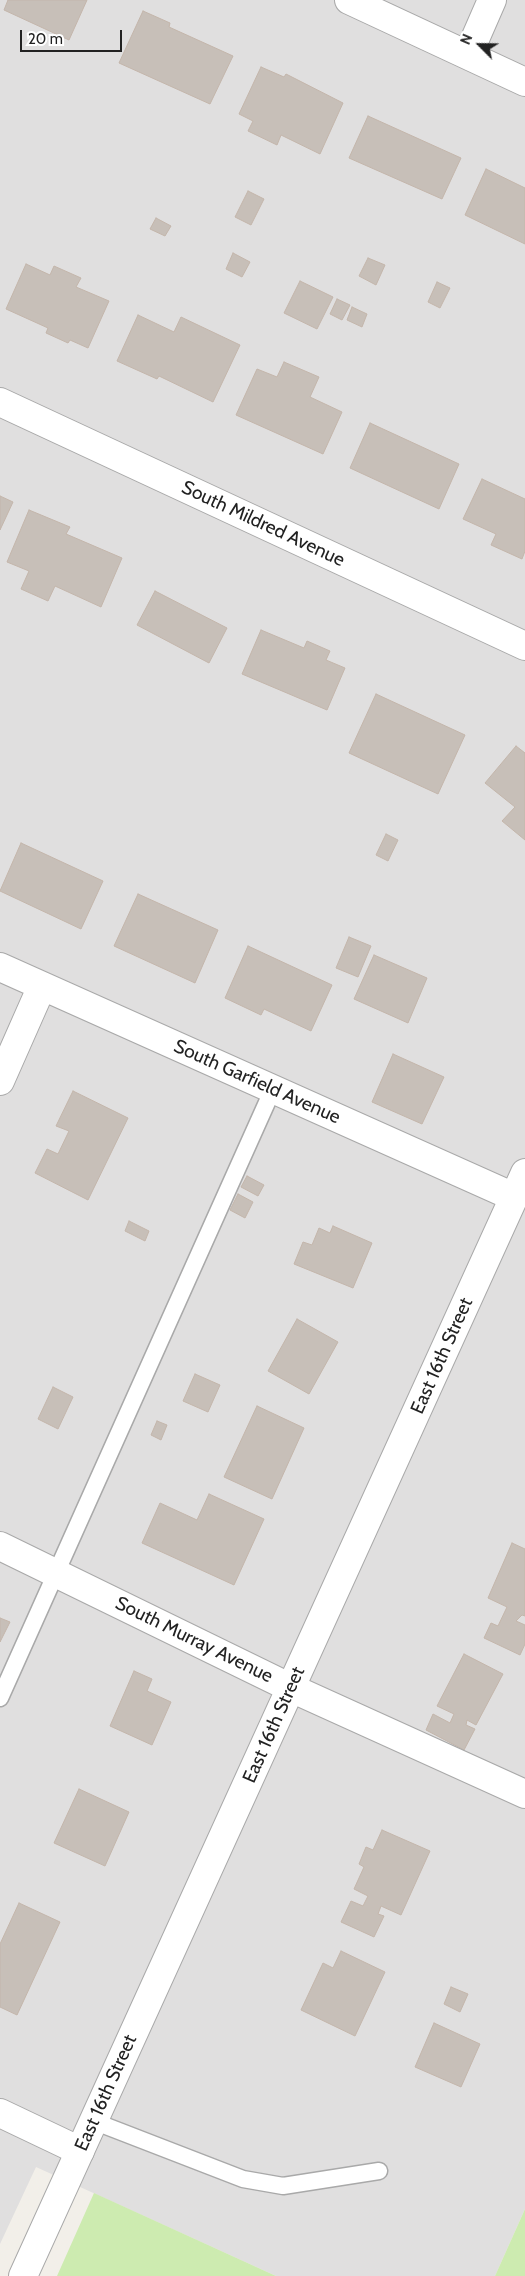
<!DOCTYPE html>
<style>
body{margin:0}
#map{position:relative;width:525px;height:2276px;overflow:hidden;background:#f2efe9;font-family:Cabin,sans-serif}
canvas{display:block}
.north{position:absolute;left:455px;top:20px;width:50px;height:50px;-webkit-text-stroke:4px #fff;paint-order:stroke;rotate:293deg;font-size:14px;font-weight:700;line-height:20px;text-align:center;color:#222}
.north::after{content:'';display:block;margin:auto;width:18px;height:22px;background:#222;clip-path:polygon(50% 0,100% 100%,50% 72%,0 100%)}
.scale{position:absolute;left:20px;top:30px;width:102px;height:22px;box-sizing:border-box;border:2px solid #222;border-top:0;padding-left:6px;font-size:15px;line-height:18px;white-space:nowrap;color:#222;-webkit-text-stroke:4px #fff;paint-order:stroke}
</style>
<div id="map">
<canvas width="525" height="2276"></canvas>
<div class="north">N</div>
<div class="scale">20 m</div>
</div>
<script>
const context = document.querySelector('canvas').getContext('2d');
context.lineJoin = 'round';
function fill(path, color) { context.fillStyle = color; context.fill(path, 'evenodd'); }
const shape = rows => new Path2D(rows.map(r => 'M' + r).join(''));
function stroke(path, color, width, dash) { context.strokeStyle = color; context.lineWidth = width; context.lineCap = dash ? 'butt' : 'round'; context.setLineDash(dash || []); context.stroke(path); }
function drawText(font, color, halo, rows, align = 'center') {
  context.font = font + ' Cabin,sans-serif'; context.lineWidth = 4; context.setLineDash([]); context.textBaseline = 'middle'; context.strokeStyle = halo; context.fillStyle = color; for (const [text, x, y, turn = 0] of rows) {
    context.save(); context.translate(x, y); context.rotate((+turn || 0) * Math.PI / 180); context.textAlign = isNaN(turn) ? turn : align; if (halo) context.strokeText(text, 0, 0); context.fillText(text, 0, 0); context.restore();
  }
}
fill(shape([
 [0,0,525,0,525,2209,495,2276,276,2276,36,2167,0,2244]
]), '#e0dfdf');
fill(shape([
 [94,2193,276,2276,57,2276],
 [525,2209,525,2276,495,2276]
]), '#cdebb0');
const building = shape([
 [8,0,87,0,69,40,4,10,8,0],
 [143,11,170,23,169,27,233,56,210,104,119,63,143,11],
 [261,67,284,77,286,74,343,103,320,154,281,135,277,145,248,131,253,121,239,114,261,67],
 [368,116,461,158,442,199,349,158,368,116],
 [486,169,525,188,525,244,465,215,486,169],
 [248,191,264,199,251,225,235,217,248,191],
 [156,218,171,226,165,236,150,229,156,218],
 [233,253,250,262,242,277,226,269,233,253],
 [368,258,385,265,376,285,359,276,368,258],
 [26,264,50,275,54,266,81,278,76,287,109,301,88,348,70,340,68,343,46,333,48,328,6,309,26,264],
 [300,281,333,297,317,329,284,313,300,281],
 [437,282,450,288,440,308,428,302,437,282],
 [337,299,350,305,342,320,330,314,337,299],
 [352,307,367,314,362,327,347,320,352,307],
 [138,315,174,332,181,317,240,345,213,402,159,376,157,379,117,361,138,315],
 [284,362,319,377,310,397,342,412,323,454,236,415,257,369,277,377,284,362],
 [370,423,459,464,439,509,350,468,370,423],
 [482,479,525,499,525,551,522,559,491,545,496,534,463,519,482,479],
 [0,496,13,502,0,530,0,496],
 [29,510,70,527,66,534,122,558,101,607,55,586,48,601,21,589,29,571,7,562,29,510],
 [155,591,227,628,209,663,137,625,155,591],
 [261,630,304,648,307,641,330,651,326,660,345,668,327,710,242,674,261,630],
 [376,694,465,735,438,794,349,753,376,694],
 [516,746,525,753,525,840,502,821,515,807,485,783,516,746],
 [386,834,398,840,388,861,376,855,386,834],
 [21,843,103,881,81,929,0,891,21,843],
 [138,894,218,930,195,983,114,946,138,894],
 [349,937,371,946,358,977,336,968,349,937],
 [248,946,332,985,311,1031,264,1009,261,1015,225,998,248,946],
 [374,955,427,978,408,1023,354,999,374,955],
 [393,1054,444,1077,422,1124,372,1102,393,1054],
 [73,1091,128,1118,88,1200,35,1173,47,1149,58,1154,69,1131,56,1126,73,1091],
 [247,1176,264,1185,258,1196,241,1187,247,1176],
 [238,1194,253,1202,245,1218,230,1210,238,1194],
 [129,1221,149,1231,145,1241,125,1231,129,1221],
 [333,1226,372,1243,353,1288,294,1264,303,1242,312,1245,319,1228,330,1233,333,1226],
 [297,1319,338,1342,309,1394,268,1371,297,1319],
 [195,1374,220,1385,208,1412,183,1401,195,1374],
 [53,1387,73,1397,58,1429,38,1419,53,1387],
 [257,1406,304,1428,272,1499,224,1477,257,1406],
 [157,1421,167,1425,161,1440,151,1435,157,1421],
 [209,1494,264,1519,234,1585,142,1543,160,1503,197,1520,209,1494],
 [512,1543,525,1549,525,1616,522,1615,516,1621,525,1625,525,1644,520,1655,484,1638,491,1623,498,1626,507,1607,488,1598,512,1543],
 [0,1618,10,1622,0,1642,0,1618],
 [464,1654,503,1674,476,1725,467,1720,466,1725,475,1729,464,1750,426,1730,433,1714,450,1723,454,1714,437,1706,464,1654],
 [134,1671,152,1679,147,1691,171,1702,152,1745,110,1726,134,1671],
 [79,1789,129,1812,105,1866,54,1843,79,1789],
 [382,1830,430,1851,401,1915,381,1906,378,1914,384,1916,374,1937,341,1922,351,1901,363,1906,368,1896,354,1889,364,1867,359,1864,366,1847,373,1850,382,1830],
 [19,1903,60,1922,17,2015,0,2007,0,1944,19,1903],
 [341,1951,385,1972,355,2036,301,2010,323,1963,333,1968,341,1951],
 [451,1987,468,1994,460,2012,444,2004,451,1987],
 [434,2023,480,2044,461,2087,415,2067,434,2023]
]);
fill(building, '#c7bfb8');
stroke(building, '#c4b6ab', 1);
const service = shape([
 [0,1698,273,1089],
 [93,2121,243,2179,283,2186,379,2171]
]);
const minor = shape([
 [349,0,525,82],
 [468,55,492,0],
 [0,402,525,646],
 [0,967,514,1197],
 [0,1081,42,986],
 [0,1546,291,1688,525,1794],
 [0,2113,80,2151]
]);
const tertiary = shape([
 [23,2276,525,1173]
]);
stroke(service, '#a9a9a9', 19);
stroke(minor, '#a9a9a9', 30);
stroke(tertiary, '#a9a9a9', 30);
stroke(service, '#fff', 16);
stroke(minor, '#fff', 28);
stroke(tertiary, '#fff', 28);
drawText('19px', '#222', '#fff', [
 ["South Mildred Avenue",263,524,25],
 ["South Garfield Avenue",257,1082,24],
 ["East 16th Street",442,1356,-66],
 ["South Murray Avenue",194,1640,26],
 ["East 16th Street",274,1725,-66],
 ["East 16th Street",106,2093,-66]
]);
</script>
